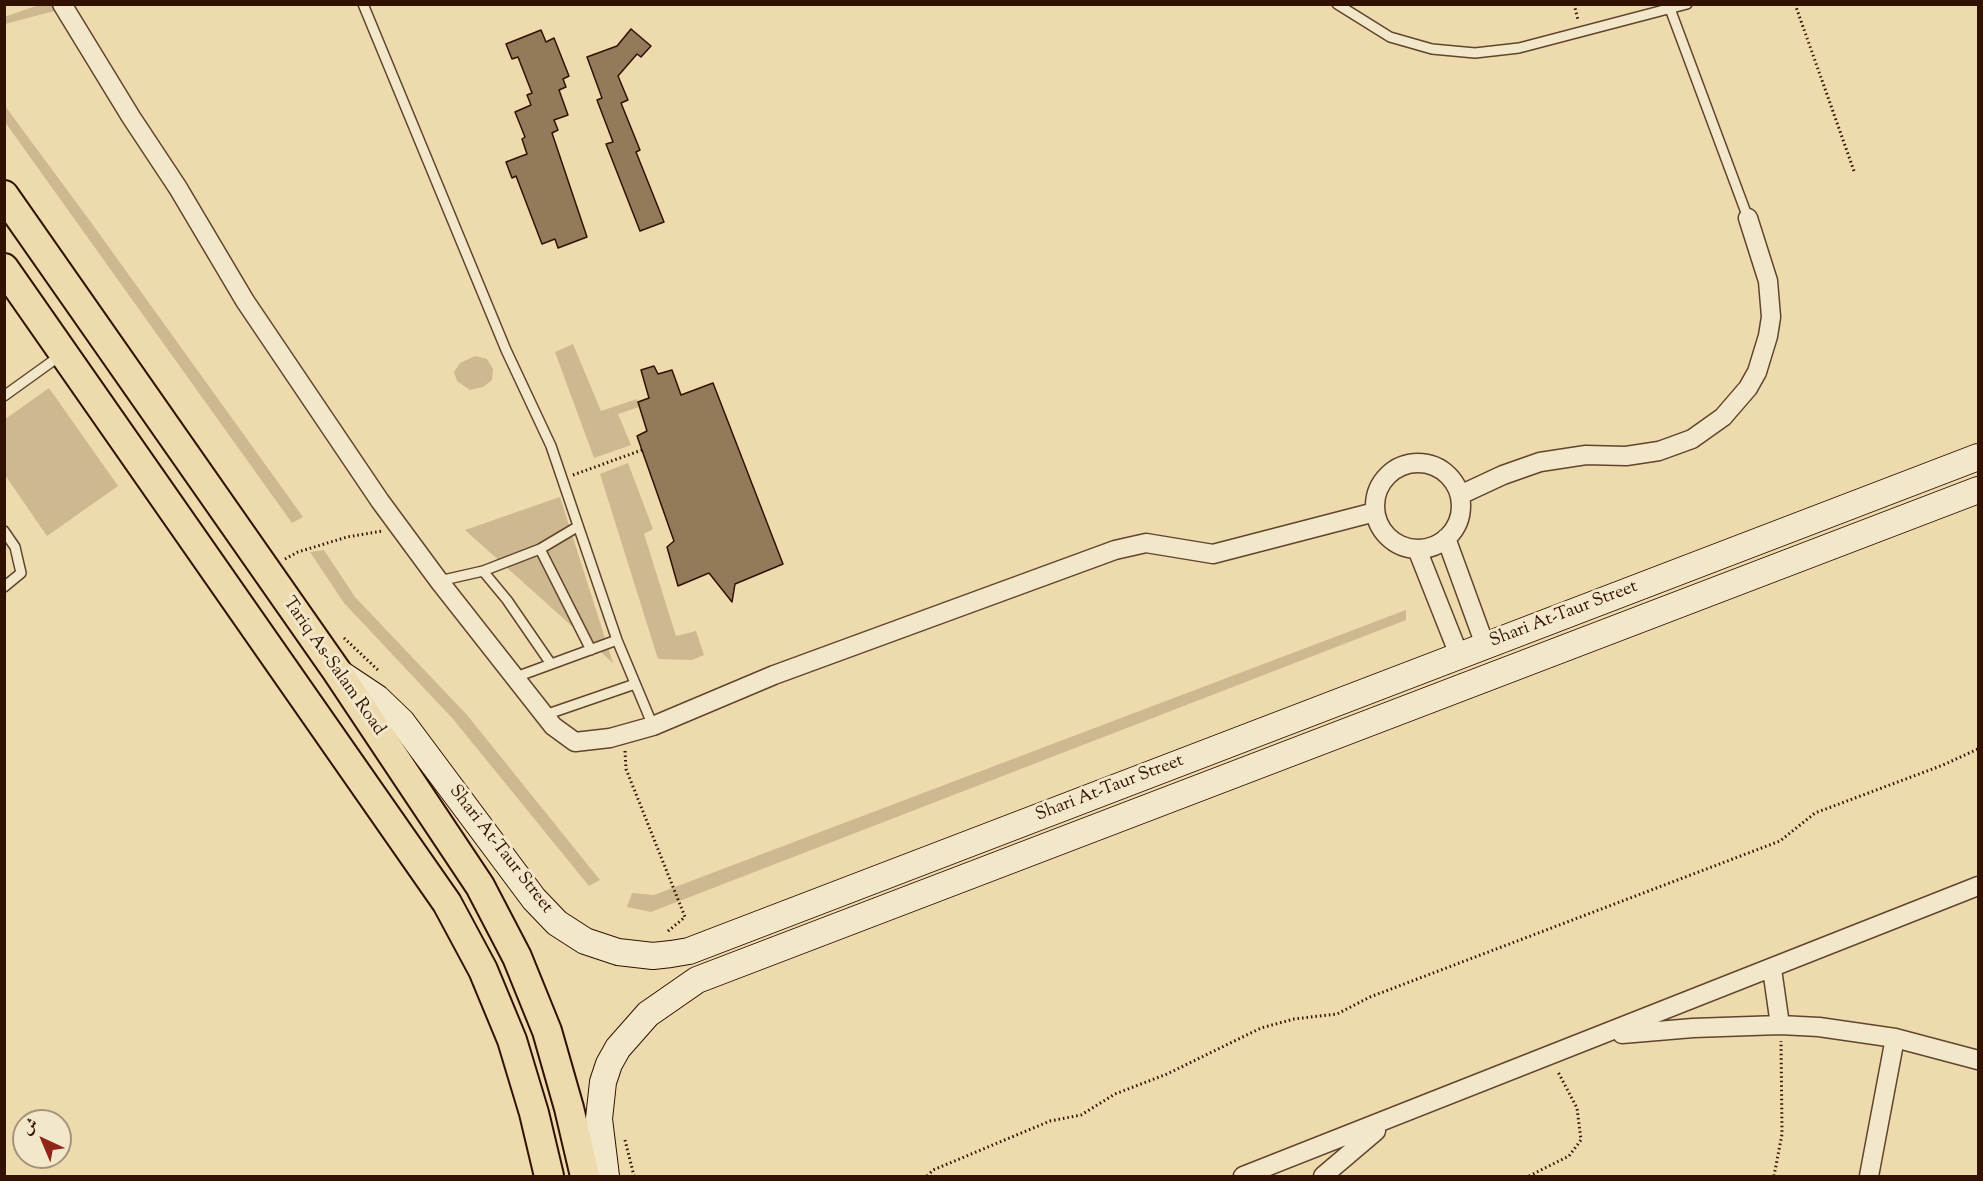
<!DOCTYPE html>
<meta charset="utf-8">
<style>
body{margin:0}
#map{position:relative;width:1983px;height:1181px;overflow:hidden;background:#eddaad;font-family:"Sorts Mill Goudy",Amiri,serif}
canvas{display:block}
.frame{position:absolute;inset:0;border:6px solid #311202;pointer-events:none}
.north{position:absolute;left:12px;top:1109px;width:60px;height:60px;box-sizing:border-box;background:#f3e7ca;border:2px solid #a5927a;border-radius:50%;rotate:316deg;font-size:16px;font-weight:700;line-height:24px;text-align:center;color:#311202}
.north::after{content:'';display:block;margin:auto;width:21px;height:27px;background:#8f2418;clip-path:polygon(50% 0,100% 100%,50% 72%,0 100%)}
</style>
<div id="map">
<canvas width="1983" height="1181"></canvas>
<div class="frame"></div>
<div class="north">ش</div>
</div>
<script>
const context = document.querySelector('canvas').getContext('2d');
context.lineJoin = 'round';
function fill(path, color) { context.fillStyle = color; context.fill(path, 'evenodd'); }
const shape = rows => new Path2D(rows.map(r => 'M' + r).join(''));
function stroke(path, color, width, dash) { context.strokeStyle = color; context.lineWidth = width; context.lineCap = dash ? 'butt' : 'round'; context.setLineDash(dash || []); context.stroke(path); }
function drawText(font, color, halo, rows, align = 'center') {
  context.font = font + ' "Sorts Mill Goudy",serif'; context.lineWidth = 6; context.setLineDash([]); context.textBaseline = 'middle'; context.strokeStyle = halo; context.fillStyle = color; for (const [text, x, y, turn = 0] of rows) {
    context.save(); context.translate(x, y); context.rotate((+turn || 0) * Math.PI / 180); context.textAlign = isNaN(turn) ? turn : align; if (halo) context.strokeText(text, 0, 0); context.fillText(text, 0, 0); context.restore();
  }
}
fill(shape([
 [39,5,77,5,5,24,4,17],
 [5,106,90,221,303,517,292,523,5,122],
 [573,344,601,411,637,399,639,407,618,414,631,445,594,458,555,352],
 [475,356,487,359,493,369,492,380,483,387,470,390,457,381,454,372,460,363],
 [49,388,118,486,47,536,5,475,4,420],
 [628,463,653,529,644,534,676,636,696,631,704,655,692,660,658,659,600,474],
 [560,497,613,663,465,530],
 [324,550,355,597,467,715,600,880,589,886,453,719,344,603,310,552],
 [1406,610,1406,620,651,912,627,907,632,893,654,895]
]), '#cdb890');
const building = shape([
 [631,29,651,46,641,57,637,54,618,76,628,100,621,103,640,150,636,152,664,222,640,231,606,144,613,142,597,100,602,98,587,57,617,46,631,29],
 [541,30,546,42,554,38,569,76,563,79,566,87,559,90,568,115,554,120,558,130,552,133,587,237,558,248,555,239,542,244,516,176,512,178,506,162,527,154,522,139,525,137,515,112,531,105,527,95,532,93,518,57,512,59,506,44,541,30],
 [654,366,658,374,672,370,681,395,713,383,783,564,735,584,732,602,709,573,678,586,667,547,674,541,637,436,647,431,638,402,649,398,641,370,654,366]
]);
fill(building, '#937a5b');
stroke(building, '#311202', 1.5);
const lane = shape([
 [363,4,506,350,551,446,617,640,653,726],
 [1337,4,1390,37,1432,49,1475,53,1519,48,1687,4],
 [1669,6,1748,218],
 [4,396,61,355],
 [4,531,15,547,21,573,4,587],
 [540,549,591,650],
 [483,571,507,600,551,664],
 [439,581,483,571,540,549,577,527],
 [516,677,617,640],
 [545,715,635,684]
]);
const street = shape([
 [62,4,131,117,178,188,245,301,380,501,439,581,553,726,575,742,610,738,653,726,774,675,1115,550,1146,543,1213,554,1375,512],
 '1375 506a43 43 0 1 1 86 0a43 43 0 1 1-86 0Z',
 [1460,495,1503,475,1540,462,1586,455,1626,456,1659,451,1692,439,1723,417,1748,388,1757,372,1768,336,1771,317,1768,281,1748,218],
 [1446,538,1485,645],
 [1417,549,1459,655],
 [1772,969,1780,1025],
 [1622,1034,1693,1028,1780,1025,1819,1027,1895,1038,1978,1060],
 [1243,1176,1978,886],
 [1323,1176,1376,1131],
 [1869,1176,1895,1038]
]);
const secondary = shape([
 [338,672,377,698,402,722,534,899,557,923,585,941,618,952,653,956,671,954,689,951,1978,457],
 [606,1176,599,1119,603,1082,609,1064,618,1048,648,1014,697,980,1978,490]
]);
const primary = shape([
 [4,195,336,670,480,886,517,957,547,1031,569,1108,585,1176],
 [4,268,447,903,483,970,512,1040,534,1113,549,1176]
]);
stroke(lane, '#60442d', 12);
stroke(street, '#60442d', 21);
stroke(secondary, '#311202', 28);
stroke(primary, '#311202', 32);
stroke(shape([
 [1574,4,1578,20],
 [1795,4,1854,171],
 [573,475,642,450],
 [285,559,298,552,347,537,382,531],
 [344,638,379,671],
 [625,751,626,769,685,917,667,932],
 [625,1140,634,1176],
 [927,1176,933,1170,1050,1121,1081,1115,1115,1094,1167,1074,1261,1028,1294,1019,1337,1014,1370,997,1780,841,1815,813,1943,765,1978,749],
 [1529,1176,1569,1156,1581,1140,1577,1108,1558,1072],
 [1774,1176,1782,1134,1781,1041]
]), '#311202', 3, [1.5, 3]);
stroke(lane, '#f3e7ca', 9);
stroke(street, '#f3e7ca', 18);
stroke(secondary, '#f3e7ca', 26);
stroke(primary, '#eddaad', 28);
drawText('18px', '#311202', '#f3e7ca', [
 ["Shari At-Taur Street",1564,615,-21],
 ["Tariq As-Salam Road",333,667,55],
 ["Shari At-Taur Street",1110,789,-21],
 ["Shari At-Taur Street",500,850,52]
]);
</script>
